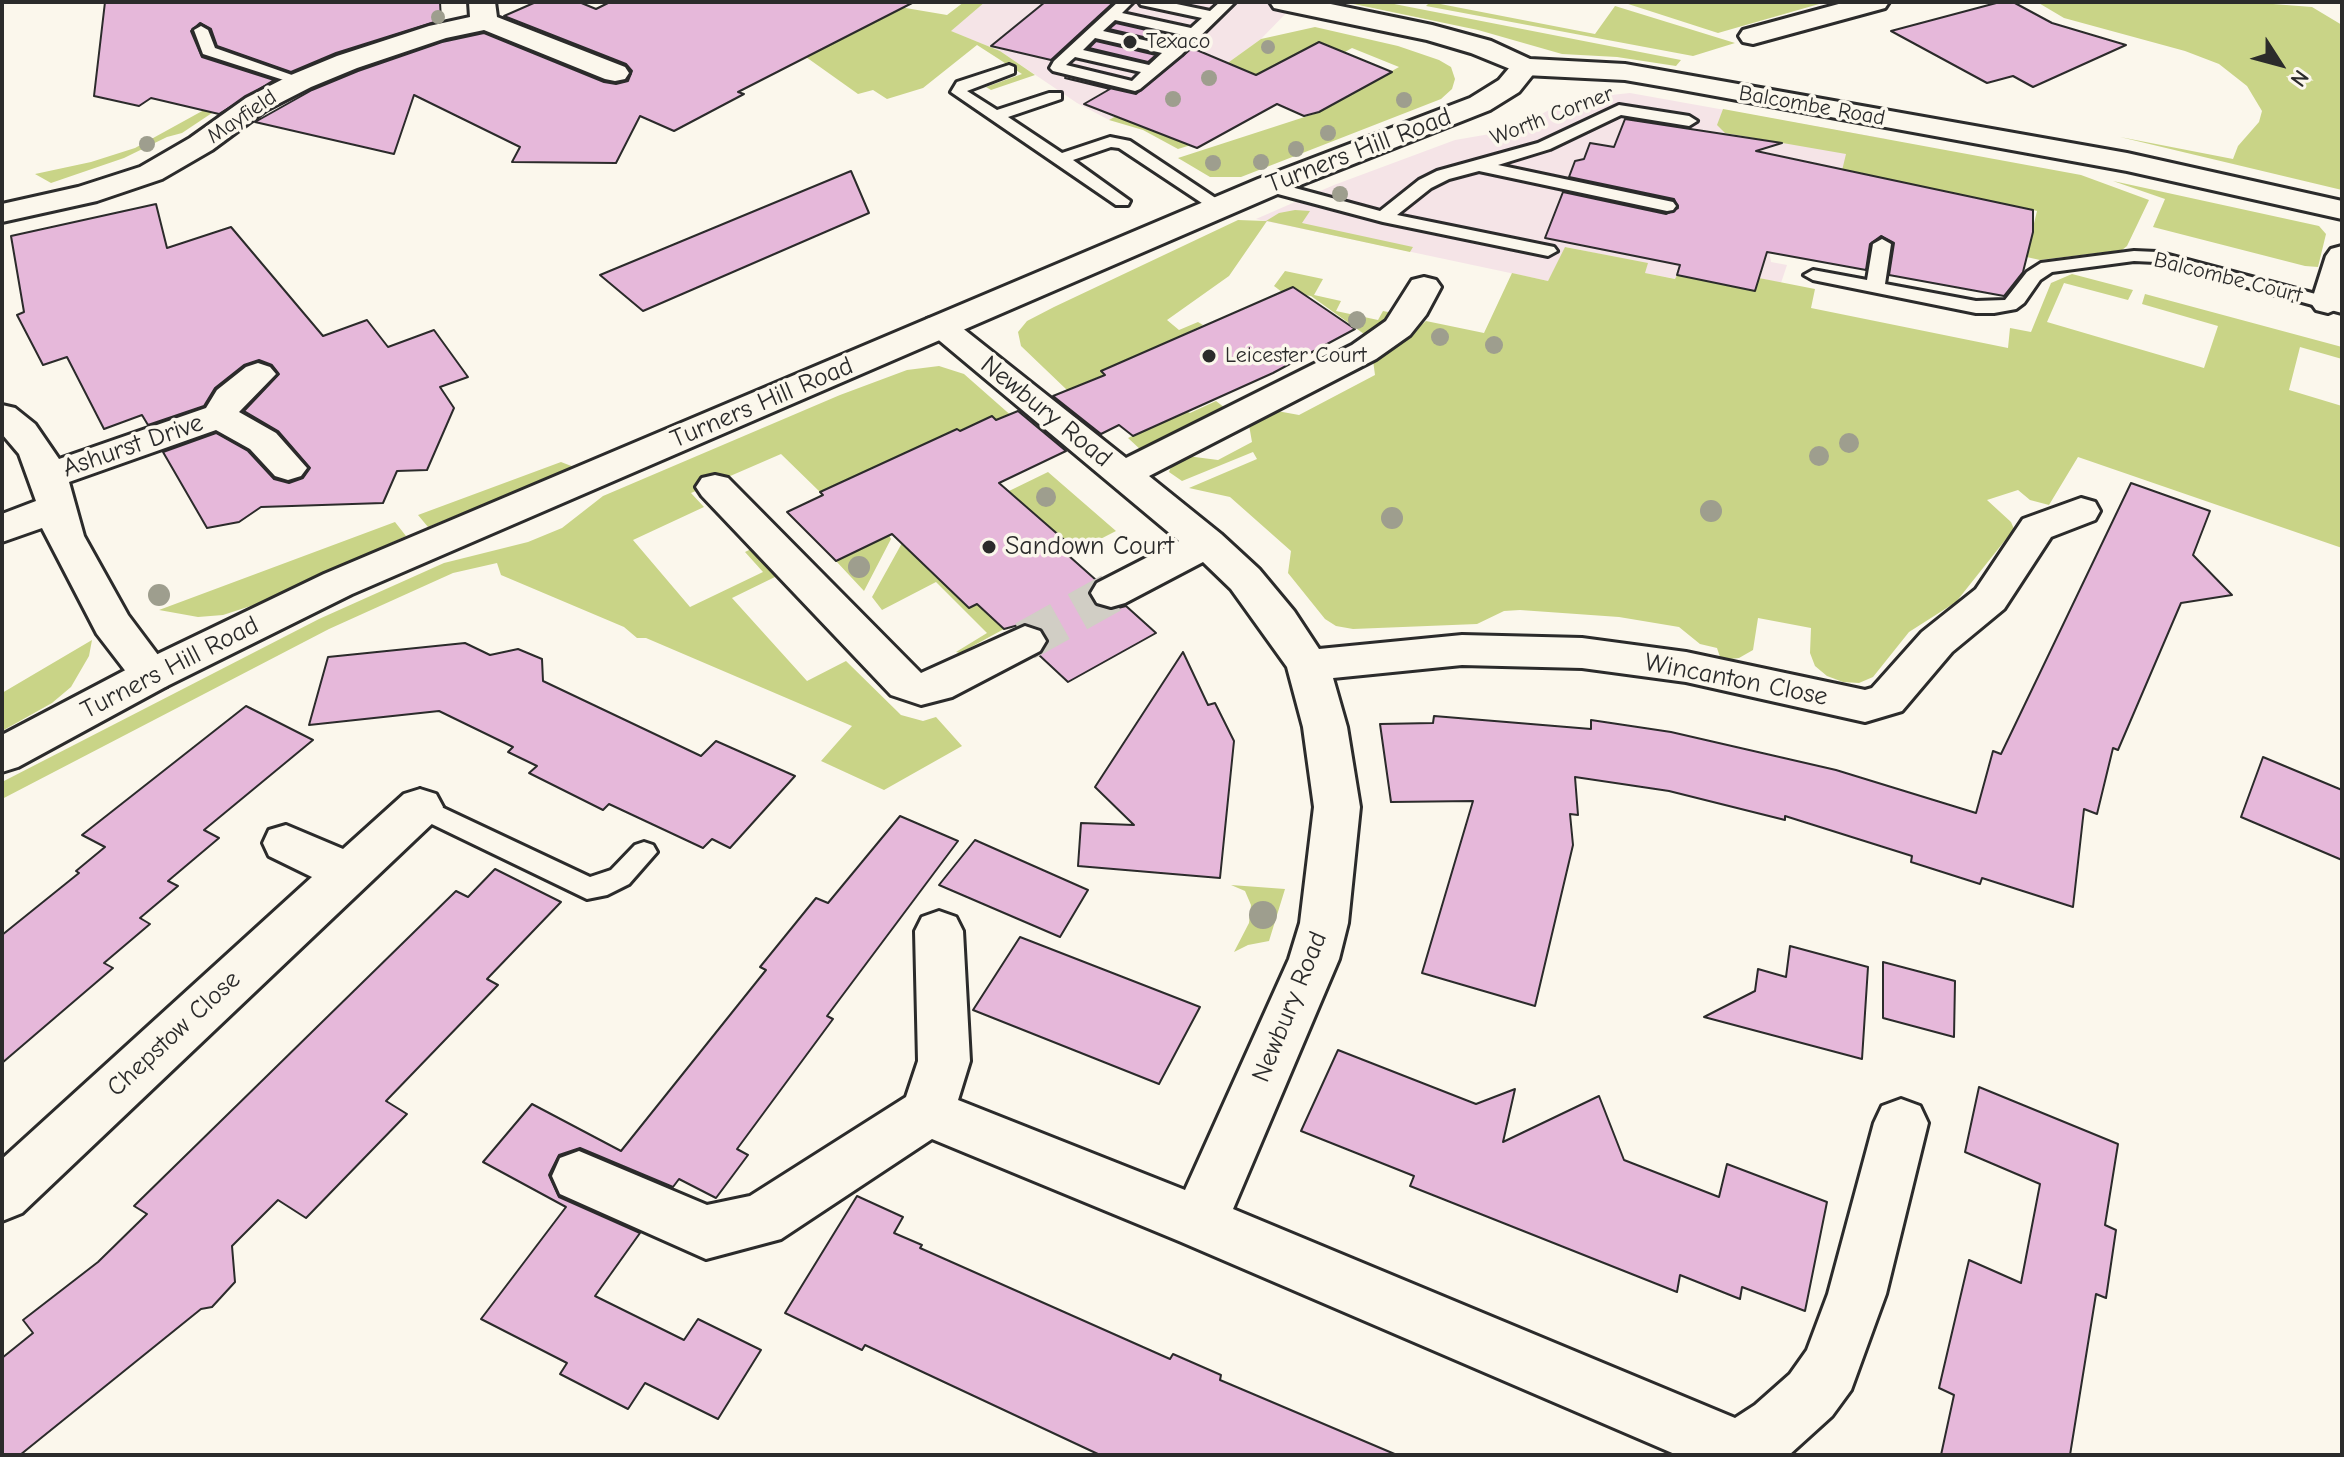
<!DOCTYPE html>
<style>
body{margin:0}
#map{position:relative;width:2344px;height:1457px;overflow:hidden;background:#fbf7ec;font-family:"Comic Neue",sans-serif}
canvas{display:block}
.frame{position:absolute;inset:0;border:4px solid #2b2b2b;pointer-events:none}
.north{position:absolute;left:2240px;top:24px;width:80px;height:80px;-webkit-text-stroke:6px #fbf7ec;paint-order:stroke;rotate:126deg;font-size:22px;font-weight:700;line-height:32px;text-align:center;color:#2b2b2b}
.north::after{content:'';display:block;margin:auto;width:28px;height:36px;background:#2b2b2b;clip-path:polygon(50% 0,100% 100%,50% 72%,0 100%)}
</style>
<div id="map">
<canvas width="2344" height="1457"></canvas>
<div class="frame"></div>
<div class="north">N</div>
</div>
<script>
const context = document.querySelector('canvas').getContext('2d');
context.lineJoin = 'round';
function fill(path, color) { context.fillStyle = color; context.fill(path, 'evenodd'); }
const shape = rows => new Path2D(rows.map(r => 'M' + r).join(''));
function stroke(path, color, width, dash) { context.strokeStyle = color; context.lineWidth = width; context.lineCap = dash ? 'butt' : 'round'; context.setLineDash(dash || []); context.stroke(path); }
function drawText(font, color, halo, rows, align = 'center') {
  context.font = font + ' "Comic Neue",sans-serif'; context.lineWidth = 7; context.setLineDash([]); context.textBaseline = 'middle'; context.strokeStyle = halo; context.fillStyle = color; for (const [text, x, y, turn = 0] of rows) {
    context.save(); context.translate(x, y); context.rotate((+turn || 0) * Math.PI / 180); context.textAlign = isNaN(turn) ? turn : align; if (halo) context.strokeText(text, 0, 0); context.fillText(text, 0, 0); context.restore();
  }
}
fill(shape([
 [985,2,1283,2,1295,4,1261,39,1211,75,1158,92,1109,120,1077,103,1000,51,950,31],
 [1630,93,1887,139,1769,250,1771,262,1787,265,1781,283,1759,278,1755,291,1678,275,1676,279,1644,273,1647,264,1566,247,1548,281,1256,219,1334,185,1455,140,1531,127,1538,116,1549,110,1583,98]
]), '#f5e4e7');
fill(shape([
 [735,2,870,2,947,15,964,2,985,2,951,31,1000,51,1035,75,991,90,986,87,1022,74,977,45,923,88,887,99,873,90,858,94,768,30],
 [1344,2,1384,2,1681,60,1676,66,1617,57,1562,54,1478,30],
 [1430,2,1595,34,1615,6,1735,43,1693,56,1426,6],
 [1826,2,1718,33,1625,3,1626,2],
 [2037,2,2247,2,2312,7,2342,25,2342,190,2120,137,2233,159,2238,146,2259,122,2262,111,2247,86,2219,64,2185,51,2064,18],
 [1315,27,1398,46,1439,60,1451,67,1455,79,1452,89,1441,99,1241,177,1210,177,1178,158,1320,112,1351,95,1354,87,1360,89,1399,67,1352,48,1345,52,1319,42,1277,64,1207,140,1178,149,1143,130,1109,120,1158,92,1211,75,1261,39],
 [1723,109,2081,175,2149,200,2127,246,2122,250,2040,260,1964,243,2028,248,2037,211,1898,181,1839,183,1846,154,1725,133,1717,125],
 [204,110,212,113,182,133,167,137,124,158,51,183,35,174,91,162,135,148],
 [2113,181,2319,226,2326,234,2318,267,2305,266,2153,227,2165,199],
 [1295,210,1310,211,1302,223,1413,247,1410,252,1267,221,1229,276,1167,320,1179,330,1198,322,1203,325,1180,336,1181,338,1102,371,1103,375,1067,390,1021,346,1018,332,1027,321,1054,307,1238,220,1266,221,1279,213],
 [1565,247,1648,263,1645,273,1675,279,1677,275,1754,291,1759,278,1815,289,1811,308,2008,348,2010,328,2031,332,2051,283,2072,274,2133,290,2128,300,2064,283,2047,322,2204,368,2218,326,2142,304,2145,294,2342,347,2342,359,2300,347,2289,390,2342,406,2342,548,2078,457,2049,505,2030,500,2018,490,1987,500,2011,522,2014,529,1956,602,1909,632,1873,677,1859,683,1843,682,1827,676,1815,666,1810,653,1811,628,1758,618,1753,650,1739,658,1721,660,1717,648,1700,644,1679,627,1619,617,1520,610,1504,611,1477,624,1353,629,1336,626,1325,619,1288,573,1291,551,1230,497,1189,488,1257,459,1253,452,1182,481,1169,472,1172,464,1187,456,1218,460,1252,442,1249,425,1277,411,1299,415,1375,375,1373,360,1393,350,1426,321,1484,333,1512,273,1548,281],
 [1285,271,1323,279,1314,295,1341,301,1336,311,1378,320,1383,311,1393,313,1385,323,1364,334,1311,296,1282,292,1274,286],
 [939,366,964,374,1048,448,1004,427,991,416,960,431,957,429,820,492,781,454,691,493,704,507,633,540,690,607,763,572,745,552,751,549,777,576,732,598,807,681,846,661,901,715,923,721,936,717,962,746,884,790,821,761,852,726,646,638,637,638,624,627,501,575,497,563,453,573,329,629,2,799,2,782,319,619,444,563,528,542,562,528,603,496,840,395,907,370],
 [1216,401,1229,411,1142,451,1128,438,1186,411,1190,413],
 [561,462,574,467,428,527,418,515],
 [1048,472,1116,531,1077,551,1009,491],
 [395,522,406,536,260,603,223,615,198,617,159,610],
 [889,535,891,539,864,591,836,561],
 [902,543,969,608,977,604,1004,629,960,653,956,652,987,633,936,582,882,610,872,597],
 [92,640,89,656,71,687,52,703,2,731,2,693],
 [1231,885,1285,889,1269,941,1248,945,1234,952,1249,923,1251,905,1245,891]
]), '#c9d487');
const building = shape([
 [105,2,440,2,441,20,336,53,291,72,217,46,211,29,200,23,191,31,202,57,274,80,219,114,151,98,139,106,94,96,105,2],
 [536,2,579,2,596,9,610,2,914,2,738,92,744,94,674,131,640,116,616,163,512,162,520,147,414,95,394,154,255,122,312,90,358,71,442,42,484,33,604,82,616,84,628,81,632,71,626,64,504,16,536,2],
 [1045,2,1114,2,1051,60,991,46,1045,2],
 [2000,2,2013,2,2052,23,2126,45,2033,87,2013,76,1987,83,1891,31,2000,2],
 [1116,23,1164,34,1163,36,1172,40,1169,43,1109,29,1116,23],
 [1096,41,1156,55,1148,62,1089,48,1096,41],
 [1319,42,1392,72,1319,112,1304,116,1277,104,1197,148,1084,104,1110,89,1065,78,1136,94,1192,48,1256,75,1319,42],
 [1625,119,1782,143,1756,151,2033,210,2033,232,2023,272,2004,296,1889,275,1894,243,1881,236,1870,244,1866,270,1767,252,1755,291,1677,275,1680,265,1545,238,1563,192,1666,214,1678,208,1674,199,1569,177,1575,161,1584,159,1590,143,1614,147,1625,119],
 [851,171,869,213,643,311,600,275,851,171],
 [156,204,167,248,231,227,323,336,367,320,388,347,434,330,468,377,440,387,454,408,427,470,397,471,383,503,261,507,239,522,207,528,163,452,216,433,248,451,274,479,289,483,303,478,310,468,278,431,244,411,279,374,272,365,259,360,244,365,215,388,204,406,148,425,142,415,104,429,67,357,43,365,17,315,24,312,11,236,156,204],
 [1293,287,1355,329,1273,373,1133,436,1119,425,1101,434,1053,396,1105,375,1101,371,1293,287],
 [1018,411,1066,451,999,483,1077,551,1069,556,1096,580,1088,591,1094,605,1110,610,1126,606,1156,633,1068,682,1039,655,1049,643,1043,629,1026,623,1004,629,977,604,969,608,892,534,836,561,787,512,823,495,820,492,957,429,960,431,992,416,996,420,1018,411],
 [2131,483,2210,511,2193,555,2232,595,2181,603,2118,750,2113,748,2097,814,2084,809,2073,907,1982,878,1980,884,1911,862,1912,856,1785,816,1785,820,1669,791,1575,777,1578,815,1570,814,1573,845,1535,1006,1422,973,1473,801,1391,802,1380,724,1433,723,1434,716,1591,729,1591,720,1671,732,1836,770,1976,813,1993,751,2001,754,2131,483],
 [465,643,490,655,518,649,542,659,543,681,701,756,716,741,795,776,730,848,712,839,703,848,609,804,603,810,529,773,537,766,508,752,513,747,439,711,309,725,328,657,465,643],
 [1183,652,1208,705,1215,703,1234,741,1220,878,1078,866,1081,823,1134,825,1095,787,1183,652],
 [246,706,313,740,204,830,219,838,168,881,178,886,140,918,150,924,104,963,113,968,2,1063,2,935,79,873,76,871,105,847,82,835,246,706],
 [2263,757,2342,790,2342,860,2241,817,2263,757],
 [900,816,958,841,827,1016,833,1019,737,1149,748,1155,716,1198,679,1179,673,1187,580,1148,559,1155,549,1175,559,1197,640,1233,595,1296,684,1340,698,1319,761,1350,718,1419,645,1383,628,1409,560,1374,567,1363,481,1319,566,1207,483,1162,532,1104,621,1151,766,970,760,967,816,898,828,903,900,816],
 [975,840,1088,890,1060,937,939,885,975,840],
 [495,869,561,902,487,979,498,985,386,1101,407,1114,306,1218,278,1200,232,1246,235,1282,212,1307,201,1309,20,1455,2,1455,2,1358,33,1333,23,1320,98,1262,147,1214,134,1206,456,891,468,897,495,869],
 [1020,937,1200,1007,1159,1084,973,1010,1020,937],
 [1790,946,1868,967,1862,1059,1704,1017,1755,991,1758,969,1786,977,1790,946],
 [1883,962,1955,981,1954,1037,1883,1018,1883,962],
 [1338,1050,1476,1104,1515,1089,1503,1142,1599,1096,1624,1160,1719,1197,1727,1164,1827,1202,1805,1311,1742,1287,1740,1299,1680,1275,1677,1292,1410,1186,1414,1176,1301,1131,1338,1050],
 [1979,1087,2118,1144,2105,1225,2116,1230,2106,1298,2096,1294,2070,1455,1941,1455,1954,1395,1939,1388,1969,1260,2021,1283,2040,1184,1965,1152,1979,1087],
 [857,1196,903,1217,894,1233,922,1245,920,1248,1170,1359,1173,1354,1221,1375,1220,1380,1397,1455,1100,1455,865,1345,862,1350,785,1313,857,1196]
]);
fill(building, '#e6b8da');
stroke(building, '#2b2b2b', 2);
stroke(shape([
 [1025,641,1111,593]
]), '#d1cec5', 40, [40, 20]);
const service = shape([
 [1118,2,1133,2,1122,13,1191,28,1202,18,1141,5,1139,2,1167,2,1210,11,1220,2,1235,2,1181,55,1140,89,1135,91,1053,71,1050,68,1054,61,1118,2],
 [1115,20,1183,35,1170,46,1103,31,1115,20],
 [1095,38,1162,53,1149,65,1083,50,1095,38],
 [1075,57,1141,72,1132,81,1066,65,1075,57],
 [201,26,208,30,215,48,309,81,301,86,296,84,203,54,194,30,201,26],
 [1009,65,1014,67,1014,73,967,91,997,110,1049,93,1061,93,1061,99,1008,117,1062,153,1110,137,1130,141,1229,207,1220,212,1214,211,1119,148,1111,147,1073,160,1130,201,1128,205,1116,205,951,92,957,82,1009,65],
 [1619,105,1689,116,1697,121,1689,126,1621,115,1550,149,1498,165,1673,202,1676,206,1673,210,1667,211,1479,171,1449,179,1431,188,1397,215,1554,247,1557,251,1548,256,1383,222,1263,190,1261,186,1269,181,1380,211,1419,180,1437,171,1538,143,1619,105],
 [1882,239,1891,244,1885,284,1976,301,2005,300,2027,272,2041,263,2134,251,2157,252,2342,301,2342,313,2156,262,2134,261,2052,272,2040,280,2024,303,2016,309,1994,313,1976,313,1813,280,1804,275,1813,270,1867,280,1873,244,1882,239],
 [420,797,590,877,611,870,635,845,644,842,653,845,657,852,629,884,607,895,587,899,411,814,407,807,411,800,420,797]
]);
const minor = shape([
 [469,2,495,2,497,17,625,67,629,73,625,79,615,81,605,79,484,30,446,38,357,68,311,87,266,110,212,150,162,179,97,201,2,222,2,204,78,187,140,167,190,138,246,98,291,75,337,56,429,26,470,17,469,2],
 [1846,2,1889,2,1885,8,1753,44,1743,42,1739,36,1743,30,1846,2],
 [2342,246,2342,307,2328,313,2316,310,2311,303,2326,256,2331,249,2342,246],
 [1424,277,1436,280,1441,287,1426,315,1410,335,1376,359,1149,476,1221,534,1259,569,1294,611,1319,649,1462,635,1582,638,1686,652,1865,690,1872,688,1922,632,1976,589,2023,519,2081,498,2095,502,2100,511,2095,520,2051,537,2004,609,1952,652,1902,711,1865,722,1686,682,1582,668,1462,665,1333,678,1347,727,1360,807,1348,923,1339,959,1233,1209,1735,1418,1755,1405,1790,1374,1807,1350,1828,1294,1874,1123,1882,1106,1901,1099,1920,1106,1928,1123,1886,1294,1851,1390,1832,1416,1789,1455,1677,1455,1179,1241,932,1139,781,1239,706,1259,560,1194,552,1176,560,1158,579,1151,707,1205,750,1196,906,1097,918,1061,915,931,922,917,939,911,956,917,963,931,970,1061,958,1100,1185,1190,1289,959,1300,923,1314,807,1303,727,1287,667,1231,589,1203,562,1125,603,1111,607,1097,603,1091,593,1097,583,1179,541,922,326,927,319,939,316,951,319,1126,458,1352,345,1386,321,1412,280,1424,277],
 [258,363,270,367,276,374,239,412,276,433,307,468,301,476,288,480,275,476,250,449,216,430,69,482,84,536,128,615,173,675,167,686,152,690,137,686,97,634,42,528,2,542,2,514,36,501,19,454,2,434,2,405,15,408,35,424,59,459,206,408,217,390,246,367,258,363],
 [715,475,728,478,921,673,1025,626,1040,631,1046,641,1040,651,952,697,921,705,891,695,702,496,696,487,702,478,715,475],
 [420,789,436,794,443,807,436,820,22,1213,2,1221,2,1159,312,877,269,856,263,843,269,830,286,825,343,849,404,794,420,789]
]);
const tertiary = shape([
 [1525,59,1535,61,1539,67,1519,92,1490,110,1280,193,352,594,167,686,18,767,2,772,2,735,137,664,324,574,1258,179,1470,98,1499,80,1515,61,1525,59]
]);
const secondary = shape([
 [1270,2,1321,2,1432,25,1491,41,1530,59,1625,64,2127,153,2342,201,2342,219,2127,171,1677,89,1625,80,1525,75,1471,53,1427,40,1283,10,1274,8,1270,2]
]);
stroke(service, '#2b2b2b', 6);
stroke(minor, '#2b2b2b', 6);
stroke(tertiary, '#2b2b2b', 6);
stroke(secondary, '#2b2b2b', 6);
fill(service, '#fbf7ec');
fill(minor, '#fbf7ec');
fill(tertiary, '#fbf7ec');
fill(secondary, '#fbf7ec');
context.fillStyle = '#9e9e8e';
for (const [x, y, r] of [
 [438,17,7],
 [1268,47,7],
 [1209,78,8],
 [1173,99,8],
 [1404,100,8],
 [1328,133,8],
 [147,144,8],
 [1296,149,8],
 [1261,162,8],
 [1213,163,8],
 [1340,194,8],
 [1357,320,9],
 [1440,337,9],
 [1494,345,9],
 [1849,443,10],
 [1819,456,10],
 [1046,497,10],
 [1711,511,11],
 [1392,518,11],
 [859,567,11],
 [159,595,11],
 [1263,915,14]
]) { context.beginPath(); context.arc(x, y, r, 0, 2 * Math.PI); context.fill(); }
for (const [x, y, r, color] of [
 [1130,42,8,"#2b2b2b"],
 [1209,356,8,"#2b2b2b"],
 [989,547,8,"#2b2b2b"]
]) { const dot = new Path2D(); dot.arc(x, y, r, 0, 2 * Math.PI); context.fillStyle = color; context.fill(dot); stroke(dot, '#fbf7ec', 3); }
drawText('22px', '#2b2b2b', '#fbf7ec', [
 ["Texaco",1146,42],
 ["Leicester Court",1225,356]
], 'left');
drawText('22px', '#2b2b2b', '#fbf7ec', [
 ["Balcombe Road",1812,106,10],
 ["Worth Corner",1552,116,-21],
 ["Mayfield",242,117,-34],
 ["Balcombe Court",2228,278,14]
]);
drawText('26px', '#2b2b2b', '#fbf7ec', [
 ["Turners Hill Road",1359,151,-21],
 ["Turners Hill Road",762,403,-23],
 ["Newbury Road",1046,412,39],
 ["Ashurst Drive",133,446,-19],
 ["Turners Hill Road",170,668,-27],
 ["Wincanton Close",1736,680,11],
 ["Newbury Road",1290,1007,-68],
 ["Chepstow Close",174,1034,-43]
]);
drawText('26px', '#2b2b2b', '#fbf7ec', [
 ["Sandown Court",1005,547]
], 'left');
</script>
